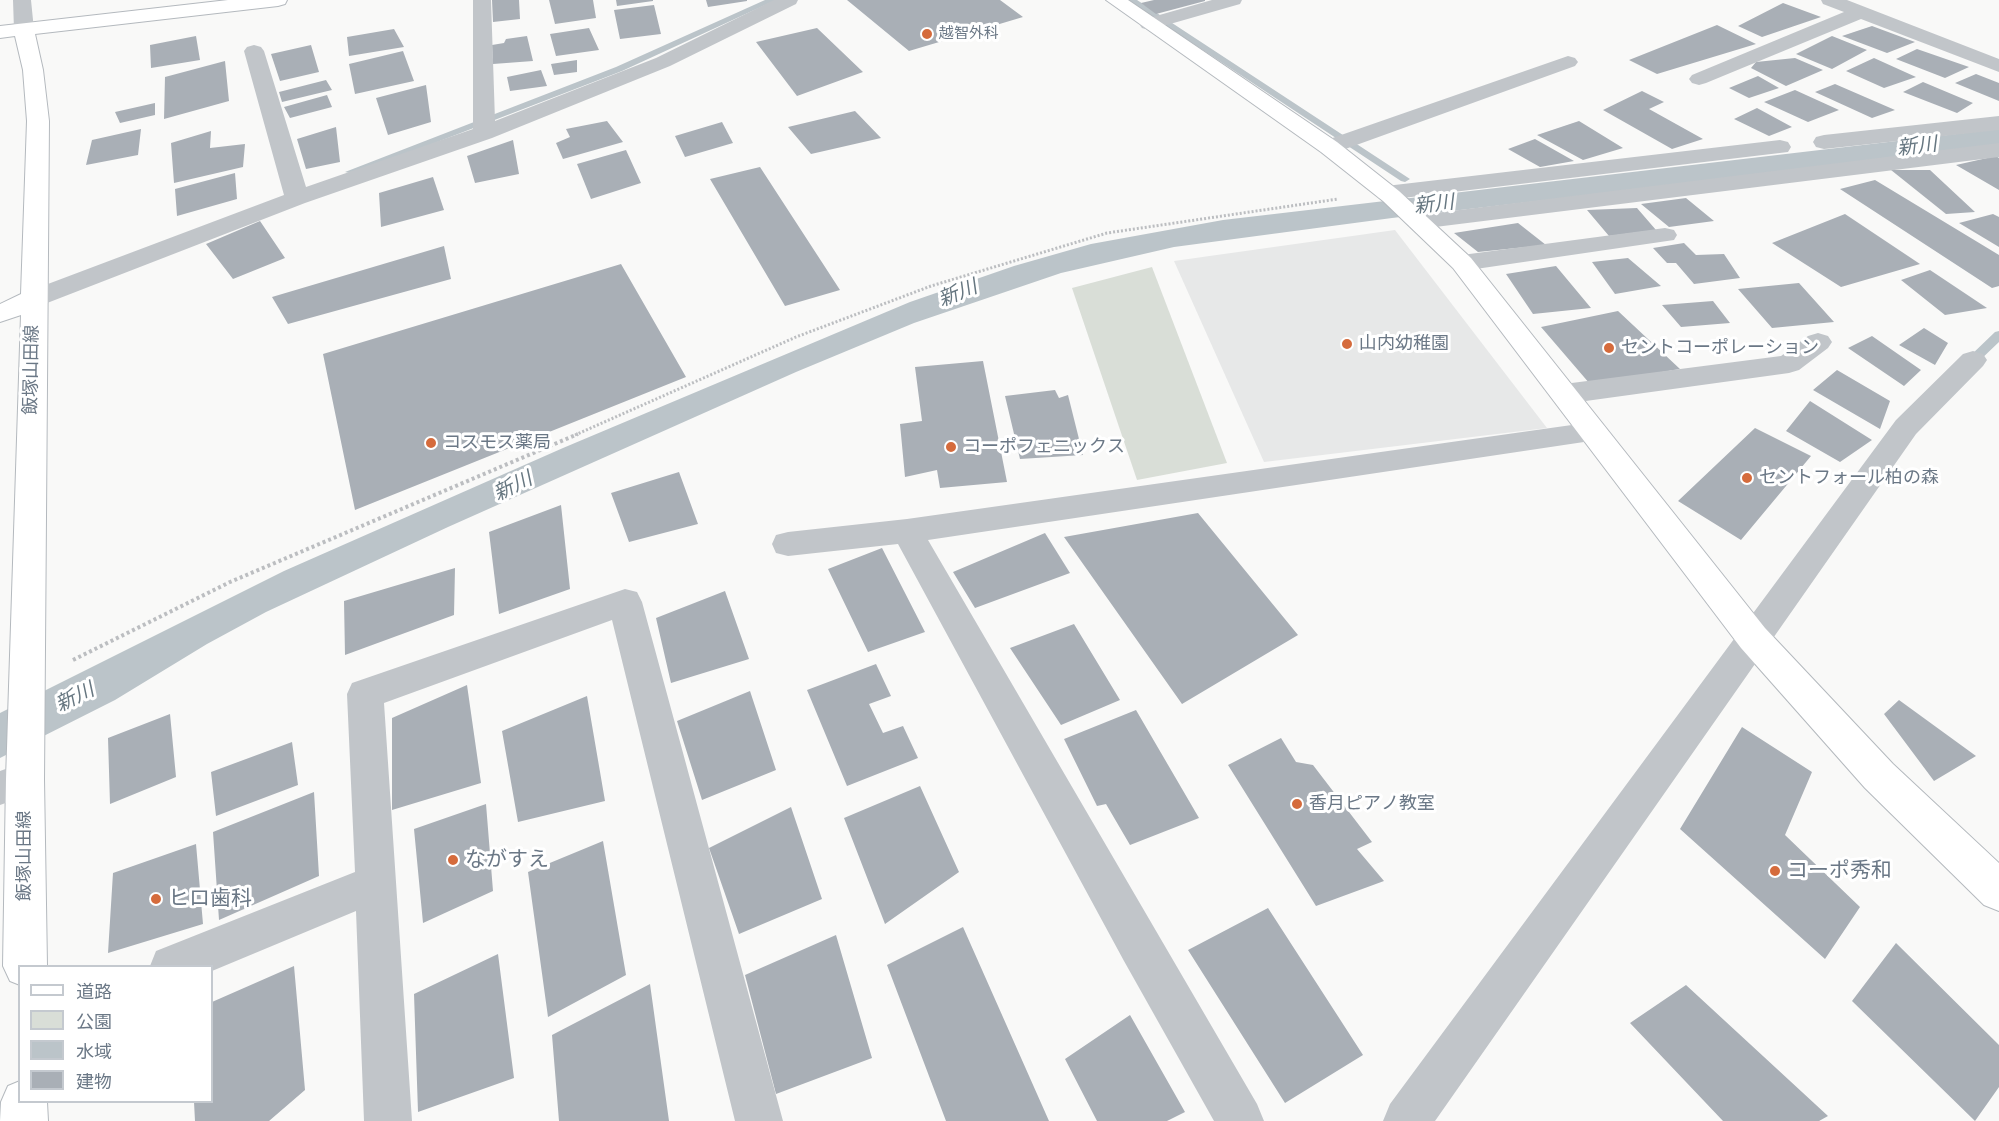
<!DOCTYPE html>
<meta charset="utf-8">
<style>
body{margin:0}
#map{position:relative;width:1999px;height:1121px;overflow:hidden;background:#f9f9f8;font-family:"Space Grotesk","Noto Sans JP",sans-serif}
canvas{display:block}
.legend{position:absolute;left:18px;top:965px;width:195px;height:138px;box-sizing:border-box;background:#fff;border:2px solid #c4c9cf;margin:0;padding:8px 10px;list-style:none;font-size:18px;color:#6b7886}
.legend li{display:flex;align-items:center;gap:12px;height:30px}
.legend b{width:30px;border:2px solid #c4c9cf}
</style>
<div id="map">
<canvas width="1999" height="1121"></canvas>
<ul class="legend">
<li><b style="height:8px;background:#fff"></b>道路</li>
<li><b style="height:16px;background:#d9ded7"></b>公園</li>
<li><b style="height:16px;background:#bbc4c9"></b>水域</li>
<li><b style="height:16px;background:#a9afb6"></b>建物</li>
</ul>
</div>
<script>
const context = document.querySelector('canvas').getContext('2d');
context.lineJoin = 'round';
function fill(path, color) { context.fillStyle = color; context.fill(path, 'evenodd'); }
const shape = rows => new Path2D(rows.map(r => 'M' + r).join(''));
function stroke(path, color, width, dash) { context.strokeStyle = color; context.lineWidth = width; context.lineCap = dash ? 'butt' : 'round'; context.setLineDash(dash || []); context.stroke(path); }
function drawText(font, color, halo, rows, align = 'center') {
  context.font = font + ' "Space Grotesk","Noto Sans JP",sans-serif'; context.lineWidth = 6; context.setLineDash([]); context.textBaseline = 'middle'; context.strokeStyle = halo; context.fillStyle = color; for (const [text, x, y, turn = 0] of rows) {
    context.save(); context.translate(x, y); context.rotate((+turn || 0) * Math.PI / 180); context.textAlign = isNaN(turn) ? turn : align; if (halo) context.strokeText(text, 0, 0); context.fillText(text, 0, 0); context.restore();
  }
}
fill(shape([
 [1395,230,1547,428,1264,462,1174,261]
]), '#e7e8e8');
fill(shape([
 [1152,267,1227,463,1137,480,1072,288]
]), '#d9ded7');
fill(shape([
 [1999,129,1999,147,1392,218,1174,247,1061,273,914,323,796,372,448,527,266,612,207,644,115,700,0,758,0,713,284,571,563,448,910,302,1014,266,1091,244,1223,220]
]), '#bbc4c9');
fill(shape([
 [765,0,776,0,622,71,354,174,345,172,616,67,765,0],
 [1127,0,1137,0,1410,179,1405,182,1401,181,1127,0],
 [1999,331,1999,342,1977,363,1969,363,1967,360,1969,357,1995,332,1999,331]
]), '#bbc4c9');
fill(shape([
 [492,0,519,0,520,19,493,22],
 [549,0,593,0,596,18,555,24],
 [616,0,653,0,653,1,617,6],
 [706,0,747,0,747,1,708,7],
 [847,0,1000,0,1023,17,909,51],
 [1154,0,1205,0,1205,1,1156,14,1141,3],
 [1783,3,1821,17,1762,37,1738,26],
 [654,5,661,34,620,39,614,10],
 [1717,25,1756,44,1657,74,1629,60],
 [1872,26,1915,42,1887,53,1842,36],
 [589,28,599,50,556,56,550,34],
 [817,28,863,72,797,96,756,42],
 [394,29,404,47,349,56,347,37],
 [196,36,200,60,151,68,150,45],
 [527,36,533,61,493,64,492,45,504,43,506,39],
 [1832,36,1867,50,1832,69,1796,54],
 [311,45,319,72,280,81,271,54],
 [1917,49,1969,67,1945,78,1896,59],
 [403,51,414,81,355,94,349,64],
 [1795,58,1823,70,1786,86,1751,68,1756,62],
 [1874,58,1916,77,1884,88,1846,71],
 [577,60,577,72,554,75,551,64],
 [225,61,229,101,164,119,165,77],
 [541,70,547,86,510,91,507,77],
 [1976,74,1999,83,1999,101,1955,83],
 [1758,76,1779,88,1749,98,1729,88],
 [326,80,332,90,282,102,279,92],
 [1923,82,1973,103,1957,113,1903,92],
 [1835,84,1895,110,1872,118,1815,92],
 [426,85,431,122,388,135,376,98],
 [1795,90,1839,110,1808,122,1764,102],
 [1642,91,1664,102,1649,109,1703,139,1672,149,1603,110],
 [327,95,332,107,290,118,284,107],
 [155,103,155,115,120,123,115,112],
 [1757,108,1792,127,1769,136,1734,119],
 [855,111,881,138,811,154,788,127],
 [607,121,623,142,563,159,556,143,570,137,566,129],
 [1579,121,1623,148,1583,160,1537,135],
 [722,122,733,143,685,157,675,136],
 [336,127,340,162,306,169,297,139],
 [141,129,138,155,86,165,92,140],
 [211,131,210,148,245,144,243,167,174,183,171,143],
 [1535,139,1574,161,1540,167,1508,149],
 [513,140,519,174,475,183,467,156],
 [626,150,641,183,591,199,577,164],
 [1996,156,1999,158,1999,190,1956,165],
 [760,167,840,290,785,306,710,179],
 [1891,170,1930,170,1975,212,1946,214],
 [235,173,237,199,177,216,175,189],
 [433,177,444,210,381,227,379,193],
 [1875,180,1999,255,1999,286,1992,288,1840,189],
 [1686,198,1714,221,1669,227,1641,204],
 [1637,208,1656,230,1609,236,1587,210],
 [1845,214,1920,264,1841,287,1772,243],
 [1993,214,1999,217,1999,247,1959,223],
 [260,221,285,258,233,279,206,244],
 [1518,223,1546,245,1478,252,1454,233],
 [1684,243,1696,255,1724,254,1740,278,1694,284,1676,263,1667,263,1653,248],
 [444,246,451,279,288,324,272,297],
 [1628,258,1661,286,1615,294,1592,262],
 [621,264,686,377,355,510,323,354],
 [1556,266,1591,308,1533,314,1506,274],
 [1930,270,1987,308,1945,315,1901,280],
 [1799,283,1834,322,1772,328,1738,289],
 [1713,301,1730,323,1681,327,1662,305],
 [1618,311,1680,369,1590,384,1541,327],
 [1924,328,1948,343,1935,365,1899,345],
 [1872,336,1921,370,1904,386,1848,348],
 [983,361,1007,482,940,488,937,470,905,477,900,424,922,421,915,367],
 [1837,370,1890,401,1880,429,1813,390],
 [1055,390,1059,398,1068,395,1083,455,1020,459,1005,396],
 [1810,401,1872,440,1840,462,1786,431],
 [1755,428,1811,456,1741,540,1678,501],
 [679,472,698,524,629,542,611,493],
 [561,505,570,589,499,614,489,532],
 [1198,513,1298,635,1182,704,1064,537],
 [1045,533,1070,573,975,608,953,572],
 [882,548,925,632,868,652,828,569],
 [455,568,454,615,345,655,344,601],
 [725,591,749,659,671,683,656,618],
 [1074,624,1120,700,1061,725,1010,648],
 [876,664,891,696,869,704,883,733,903,726,918,758,847,786,807,690],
 [467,685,481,783,392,810,392,718],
 [750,691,776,770,702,800,677,721],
 [587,696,605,801,518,822,502,731],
 [1899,700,1976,756,1934,781,1884,714],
 [1136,710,1199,818,1130,845,1106,804,1097,806,1064,739],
 [170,714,176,777,110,804,108,738],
 [1742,727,1812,772,1785,835,1860,907,1825,959,1680,829],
 [1281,738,1296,762,1313,765,1372,842,1357,849,1384,881,1316,906,1228,765],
 [292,742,298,785,216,816,211,772],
 [920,786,959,872,885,924,844,818],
 [314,792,319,876,219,920,213,832],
 [486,804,493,891,423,923,414,829],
 [791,807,822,899,739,934,709,848],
 [603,841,626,975,548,1017,528,872],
 [196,844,203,924,108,953,113,873],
 [1268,908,1363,1055,1285,1103,1188,950],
 [963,927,1049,1121,946,1121,887,965],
 [836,935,872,1058,776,1094,745,975],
 [1896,943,1999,1045,1999,1087,1975,1121,1852,1001],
 [498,954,514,1078,418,1112,414,994],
 [294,966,305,1090,269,1121,195,1121,194,1102,212,1102,212,1002],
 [650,984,669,1121,559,1121,552,1035],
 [1686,985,1828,1116,1819,1121,1723,1121,1630,1023],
 [1130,1015,1185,1112,1167,1121,1097,1121,1065,1059]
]), '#a9afb6');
const secondary = shape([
 [228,0,287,0,285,4,278,6,35,34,43,70,49,121,44,779,47,966,20,966,20,985,10,981,3,966,6,779,21,315,0,322,0,304,21,294,27,121,23,70,15,36,0,38,0,26,228,0],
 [1106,0,1128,0,1337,142,1399,191,1471,258,1765,628,1893,764,1999,863,1999,911,1984,905,1865,788,1741,648,1453,268,1383,201,1321,152,1106,0],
 [20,1081,20,1102,47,1102,48,1121,0,1121,1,1102,8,1086,20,1081]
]);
stroke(secondary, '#b4b9be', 2);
stroke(shape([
 [575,435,796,337,931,286,1107,233,1338,199]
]), '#bcbec1', 3, [2, 2]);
stroke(shape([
 [73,660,230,582,578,434]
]), '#bcbec1', 4, [3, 3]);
fill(shape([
 [13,0,31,0,34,30,31,34,24,36,17,34,14,30,13,0],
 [473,0,491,0,495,121,656,58,774,0,798,0,796,4,670,66,492,138,305,203,42,305,33,307,24,305,20,299,24,293,284,195,244,51,247,47,254,45,261,47,264,51,306,187,473,129,473,0],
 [1212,0,1242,0,1240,4,1149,30,1142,28,1139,24,1142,20,1212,0],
 [1821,0,1847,0,1999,59,1999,72,1861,19,1706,83,1699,85,1692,83,1689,79,1692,75,1844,12,1823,4,1821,0],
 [1568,56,1575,58,1578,62,1575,66,1337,152,1329,154,1321,152,1318,147,1321,142,1568,56],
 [1999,116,1999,130,1824,149,1816,147,1813,142,1816,137,1824,135,1999,116],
 [1780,140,1788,142,1791,147,1788,152,1386,200,1378,198,1374,193,1378,188,1386,186,1780,140],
 [1999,143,1999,157,1419,229,1410,227,1407,222,1410,217,1419,215,1999,143],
 [1665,228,1674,230,1677,235,1674,240,1462,271,1453,268,1449,263,1453,258,1462,255,1665,228],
 [1818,333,1828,336,1832,342,1828,348,1799,370,1789,373,1564,404,1554,401,1550,394,1554,387,1564,384,1781,356,1808,336,1818,333],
 [1973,351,1983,354,1987,360,1983,366,1916,434,1435,1121,1383,1121,1390,1104,1896,420,1963,354,1973,351],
 [1593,422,1604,425,1608,432,1604,439,928,540,1257,1104,1264,1121,1214,1121,1124,961,898,544,788,556,776,553,772,544,776,535,788,532,907,519,1593,422],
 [625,589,637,592,642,602,783,1121,735,1121,612,620,384,703,412,1121,364,1121,356,911,212,971,212,966,150,966,156,951,355,872,347,694,352,683,625,589],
 [25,762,39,767,44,779,39,791,0,805,0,771,25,762]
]), '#c1c5c9');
fill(secondary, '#fff');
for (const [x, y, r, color] of [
 [927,34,6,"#d56b3c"],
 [1347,344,6,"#d56b3c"],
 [1609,348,6,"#d56b3c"],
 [431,443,6,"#d56b3c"],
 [951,447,6,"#d56b3c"],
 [1747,478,6,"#d56b3c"],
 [1297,804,6,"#d56b3c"],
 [453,860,6,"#d56b3c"],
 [1775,871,6,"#d56b3c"],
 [156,899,6,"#d56b3c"]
]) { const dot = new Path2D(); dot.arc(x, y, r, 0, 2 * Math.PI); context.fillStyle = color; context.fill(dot); stroke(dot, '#fff', 2); }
drawText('15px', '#6b7886', '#fff', [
 ["越智外科",939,34]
], 'left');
drawText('18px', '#6b7886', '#fff', [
 ["山内幼稚園",1359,344],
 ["セントコーポレーション",1621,348],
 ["コスモス薬局",443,443],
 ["コーポフェニックス",963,447],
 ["セントフォール柏の森",1759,478],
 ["香月ピアノ教室",1309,804]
], 'left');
drawText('18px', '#6b7886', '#fff', [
 ["飯塚山田線",32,370,-89],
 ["飯塚山田線",25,856,-90]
]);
drawText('italic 20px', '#677781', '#fff', [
 ["新川",1917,147,-7],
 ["新川",1434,205,-7],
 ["新川",958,294,-22],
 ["新川",513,487,-26],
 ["新川",75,698,-26]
]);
drawText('21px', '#6b7886', '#fff', [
 ["ながすえ",465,860],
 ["コーポ秀和",1787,871],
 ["ヒロ歯科",168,899]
], 'left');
</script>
